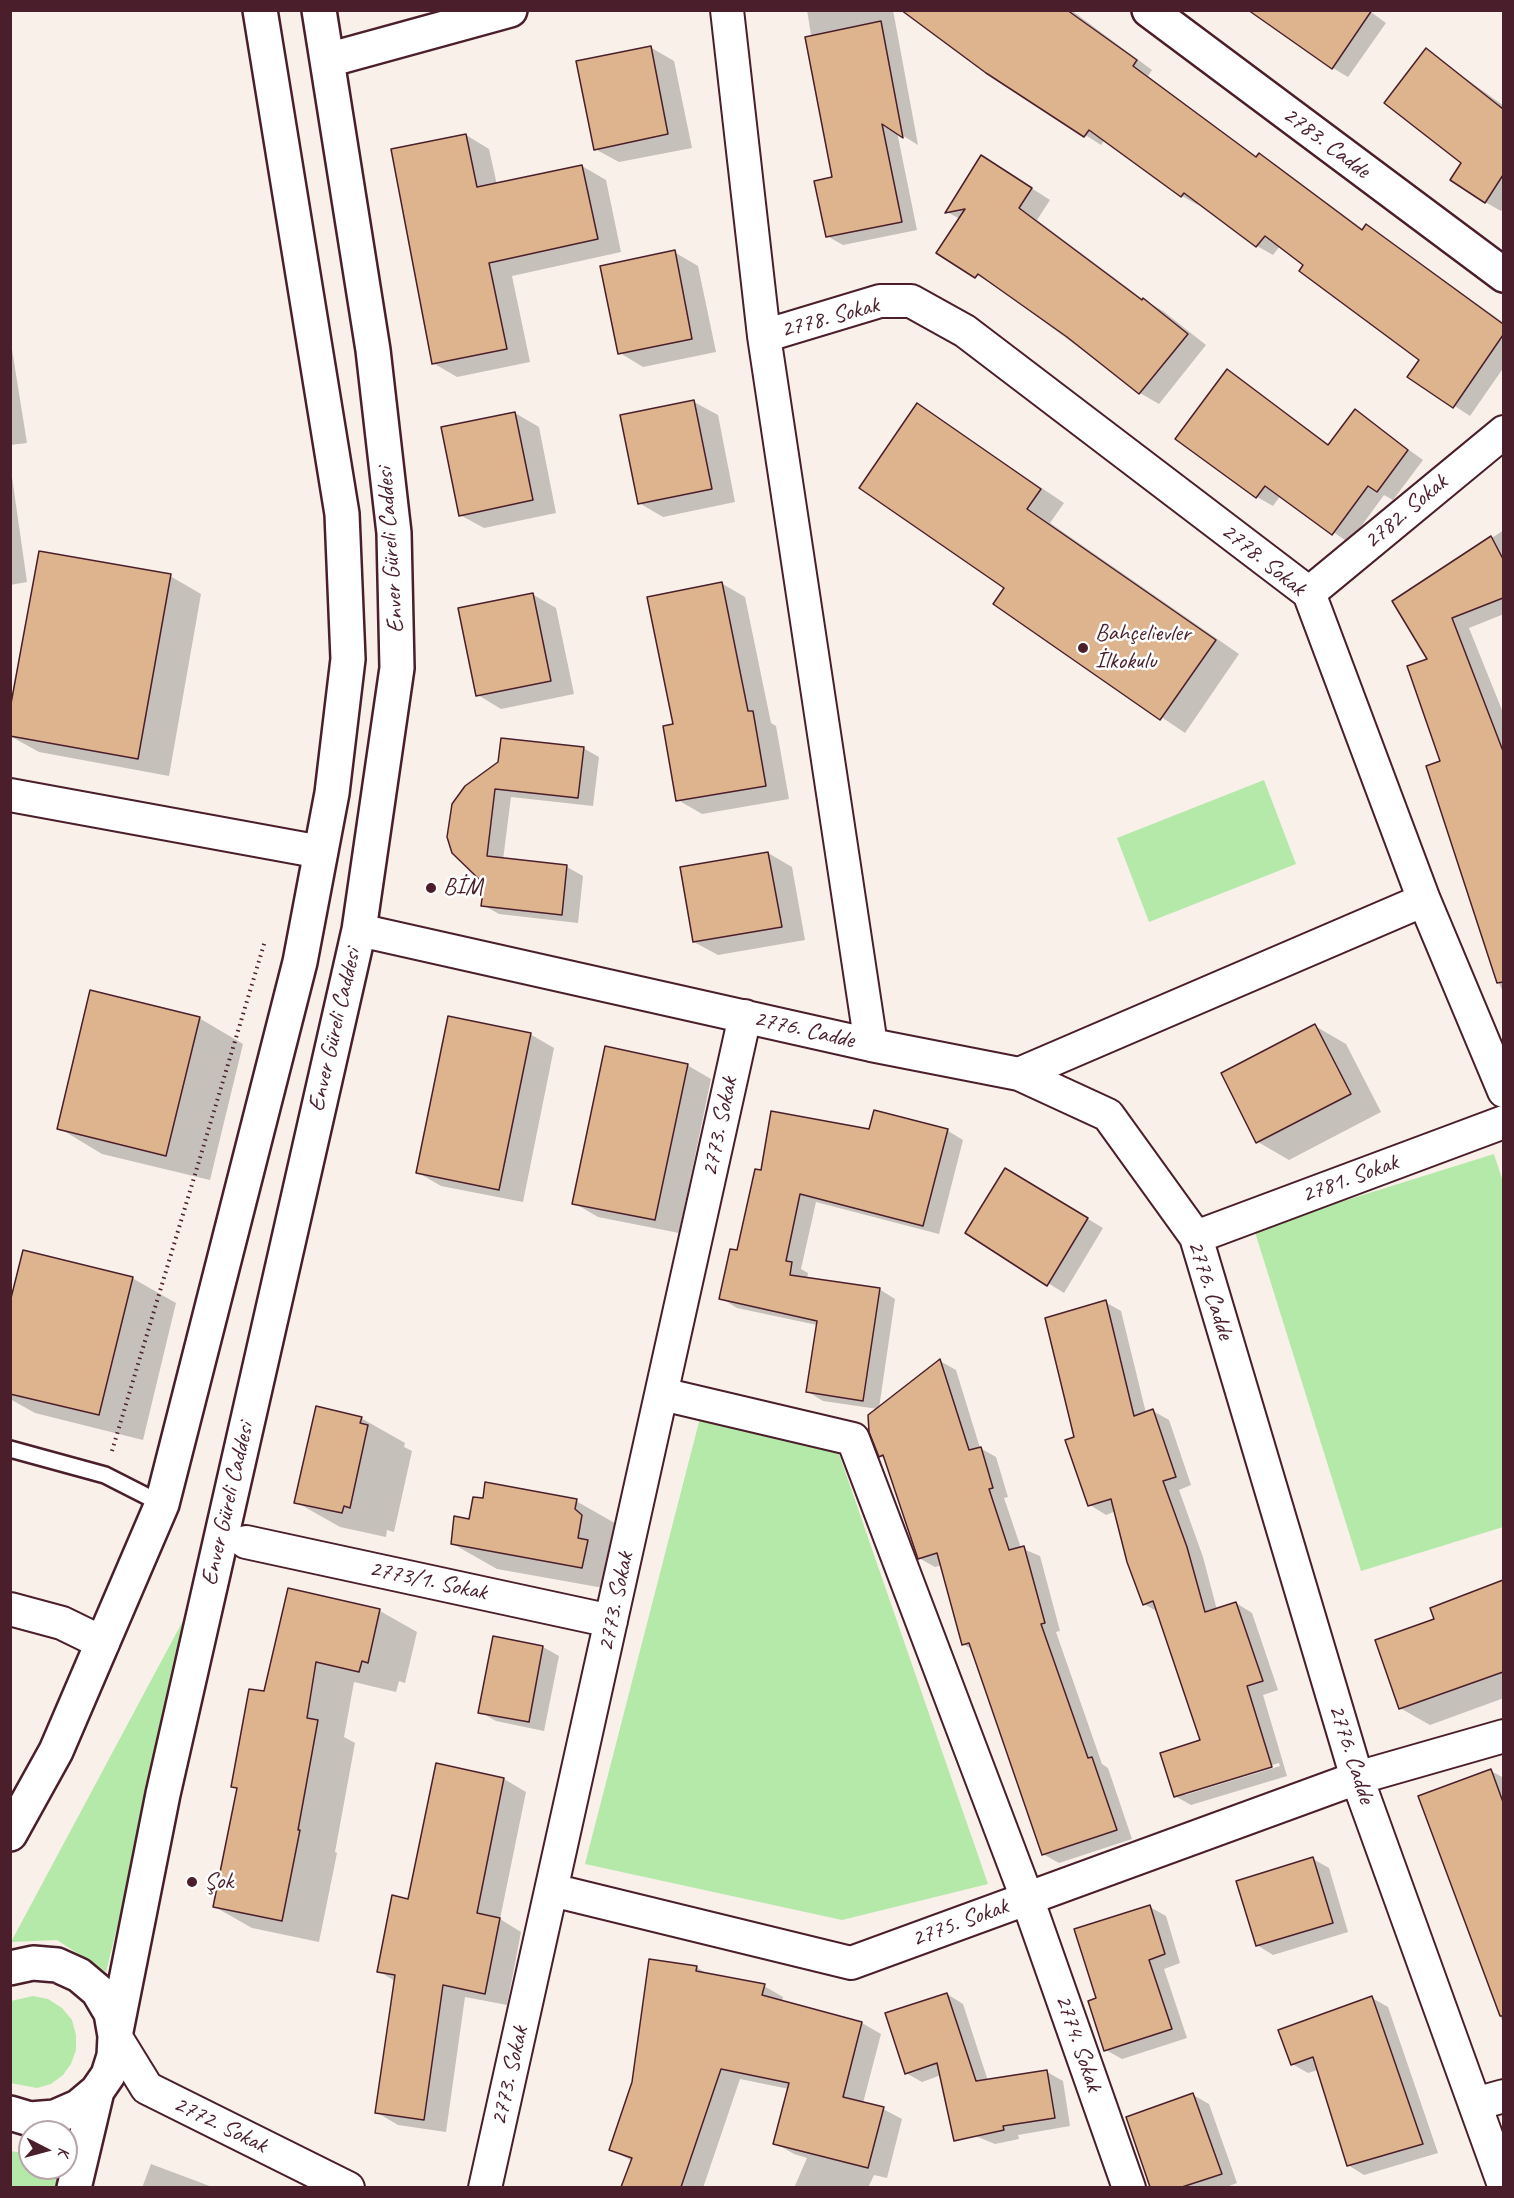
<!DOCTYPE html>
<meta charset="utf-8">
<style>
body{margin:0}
#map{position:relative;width:1514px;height:2198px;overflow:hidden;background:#f8f0e9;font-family:Caveat,sans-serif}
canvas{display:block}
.frame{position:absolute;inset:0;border:12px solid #4a1f2b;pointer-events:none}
.north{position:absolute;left:18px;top:2120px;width:60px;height:60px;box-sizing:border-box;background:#fff;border:2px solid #b7a5aa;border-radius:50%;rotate:96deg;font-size:16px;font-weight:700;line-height:24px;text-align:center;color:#4a1f2b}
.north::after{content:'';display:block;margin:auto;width:21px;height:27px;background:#4a1f2b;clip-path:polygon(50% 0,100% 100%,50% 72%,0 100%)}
</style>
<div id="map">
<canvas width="1514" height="2198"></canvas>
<div class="frame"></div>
<div class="north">K</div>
</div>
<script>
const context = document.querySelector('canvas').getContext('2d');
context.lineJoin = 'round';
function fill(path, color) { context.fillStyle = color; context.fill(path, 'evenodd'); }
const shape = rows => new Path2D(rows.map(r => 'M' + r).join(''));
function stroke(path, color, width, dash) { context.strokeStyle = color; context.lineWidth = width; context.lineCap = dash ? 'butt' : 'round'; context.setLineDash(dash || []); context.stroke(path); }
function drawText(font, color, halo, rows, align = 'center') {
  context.font = font + ' Caveat,sans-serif'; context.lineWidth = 5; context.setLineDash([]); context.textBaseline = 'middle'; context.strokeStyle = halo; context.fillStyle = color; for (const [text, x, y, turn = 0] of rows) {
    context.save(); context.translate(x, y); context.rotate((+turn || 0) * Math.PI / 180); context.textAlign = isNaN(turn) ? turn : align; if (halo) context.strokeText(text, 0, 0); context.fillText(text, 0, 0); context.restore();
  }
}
fill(shape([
 [1264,780,1296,864,1149,922,1117,838],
 [1494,1154,1504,1185,1503,1527,1361,1571,1254,1229],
 [700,1418,837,1448,988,1884,842,1920,585,1864],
 [201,1587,106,1972,57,1940,11,1942],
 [33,1996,48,1999,62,2008,72,2020,76,2035,76,2050,71,2064,63,2075,51,2084,37,2088,10,2083,11,2001],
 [10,2151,30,2154,30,2168,66,2168,64,2187,11,2187]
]), '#b5e9aa');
fill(shape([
 [807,10,893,10,918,145,897,132,917,230,843,245,827,236,834,178],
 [937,10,1071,10,1152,70,1148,76,1257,158,1259,155,1275,164,1364,230,1366,226,1382,236,1504,323,1504,367,1470,416,1409,376,1421,359,1280,246,1273,255,1257,246,1199,203,1198,205,1182,196,1105,139,1101,145,987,72],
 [1368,10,1386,23,1348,77,1333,68],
 [650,47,674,61,692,148,619,162,595,149],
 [1426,50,1504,106,1504,207,1501,211,1485,202],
 [466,135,489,149,497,185,582,166,606,180,621,252,512,276,530,362,457,377,433,363],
 [1000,168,1050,200,1037,220,1144,300,1163,311,1206,345,1159,404,1140,393,996,286,938,253,960,219,947,212],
 [674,252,698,266,716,352,643,367,620,353],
 [10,337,27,443,10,445],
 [1227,371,1330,445,1355,411,1423,460,1393,500,1384,495,1349,543,1281,495,1273,506,1257,497],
 [694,402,718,415,735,502,663,517,639,503],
 [918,405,1064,503,1050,523,1239,654,1185,733,995,604,1006,588],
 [515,413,539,427,556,513,484,528,460,515],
 [10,463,27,582,10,585],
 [1504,530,1504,614,1469,628,1504,715,1504,994,1496,977,1442,761,1429,659,1394,601],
 [170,576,201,594,169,776,39,752,10,736,10,718],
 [721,583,745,597,771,723,776,726,789,799,702,814,678,800,675,726],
 [532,594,556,608,574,694,501,709,478,695],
 [583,748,599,757,593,806,511,797,503,860,567,867,583,876,578,923,499,914,483,905,485,882,453,804],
 [768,853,792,867,805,940,718,955,694,942],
 [199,1018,243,1044,210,1180,102,1154,59,1128],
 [1315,1026,1346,1044,1381,1112,1289,1160,1258,1142,1223,1074],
 [530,1034,554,1048,523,1202,441,1186,417,1172],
 [687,1065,711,1079,679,1233,598,1217,574,1203],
 [871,1131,948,1131,963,1140,939,1234,816,1202,801,1269,808,1273,807,1279,879,1289,895,1299,879,1408,940,1361,956,1370,980,1448,996,1457,1008,1497,1004,1498,1021,1548,1040,1556,1060,1631,1056,1632,1102,1764,1108,1768,1132,1839,1059,1863,1043,1854,973,1650,963,1644,942,1565,935,1567,919,1558,886,1459,880,1456,878,1409,823,1401,808,1392,817,1325,737,1308,721,1298,762,1172],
 [1006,1170,1103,1228,1064,1293,967,1233],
 [132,1278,176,1303,143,1440,35,1413,10,1399,10,1309],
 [1105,1302,1121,1311,1146,1413,1153,1411,1169,1420,1191,1485,1179,1490,1203,1557,1217,1610,1236,1603,1252,1613,1278,1690,1263,1695,1287,1776,1191,1805,1175,1796,1202,1741,1158,1612,1144,1604,1116,1511,1106,1515,1090,1505,1076,1438],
 [1279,1763,1280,1766,1185,1795,1185,1792],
 [361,1418,405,1443,404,1447,412,1451,394,1532,387,1530,386,1537,340,1527,296,1502],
 [576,1501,620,1526,626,1592,497,1569,453,1544,470,1521],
 [1504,1582,1504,1698,1430,1725,1400,1708,1436,1620,1432,1609],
 [289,1589,380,1611,417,1632,405,1683,399,1681,396,1692,354,1682,344,1737,355,1743,335,1852,337,1853,319,1942,252,1928,215,1907,239,1790,233,1786,265,1693],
 [494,1638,543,1647,559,1656,544,1731,496,1721,480,1712],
 [1491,1771,1504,1778,1504,2026,1420,1797],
 [504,1779,526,1792,500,1919,521,1932,507,2005,465,1997,446,2132,398,2125,376,2112,395,1981,378,1971,409,1900],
 [1313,1859,1329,1868,1348,1932,1273,1955,1257,1945],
 [1150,1907,1166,1916,1180,1963,1164,1969,1187,2038,1122,2059,1106,2050,1098,1999],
 [696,1967,709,1975,764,1986,783,1997,782,2002,862,2023,881,2034,863,2103,883,2109,902,2119,887,2178,874,2175,868,2188,794,2188,807,2158,794,2154,775,2143,789,2089,740,2079,703,2188,622,2188,632,2161,610,2149],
 [947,1994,963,2004,988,2081,1047,2072,1063,2081,1070,2126,1018,2135,1019,2139,995,2144,968,2133,941,2075,922,2082,906,2073],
 [1372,1998,1388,2007,1438,2153,1364,2175,1348,2165,1318,2070,1308,2073,1292,2064],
 [1193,2095,1209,2104,1237,2183,1224,2188,1151,2188,1128,2118],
 [151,2164,215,2188,142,2188]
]), '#0003');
const building = shape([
 [901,10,1067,10,1137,60,1133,66,1256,157,1259,153,1362,230,1366,224,1503,324,1503,335,1453,408,1407,377,1419,360,1299,271,1303,265,1265,236,1256,247,1184,193,1181,197,1089,130,1084,137,986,73,901,10],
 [1248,10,1372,10,1332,69,1248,10],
 [881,21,903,138,882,124,902,222,826,237,814,181,832,177,805,37,881,21],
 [651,46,668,134,594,150,576,61,651,46],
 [1426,48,1503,109,1503,175,1485,203,1450,180,1461,163,1384,103,1426,48],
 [466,134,477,187,582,165,598,239,489,263,507,349,432,364,391,149,466,134],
 [981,155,1032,188,1019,208,1142,300,1143,298,1188,334,1139,394,1067,337,978,274,975,278,936,253,965,209,945,213,981,155],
 [675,250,692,339,618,354,600,266,675,250],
 [1227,369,1328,445,1355,409,1408,450,1377,492,1368,486,1332,535,1265,486,1256,498,1175,439,1227,369],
 [694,400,712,489,638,504,620,415,694,400],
 [917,403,1041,489,1027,509,1216,640,1160,720,993,604,1004,588,859,488,917,403],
 [515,412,533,500,459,516,441,427,515,412],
 [1491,536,1503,559,1503,598,1452,618,1503,751,1503,982,1497,983,1426,766,1440,761,1407,666,1427,659,1392,601,1491,536],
 [39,551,171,574,138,759,10,736,10,709,39,551],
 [722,582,748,711,753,711,766,786,676,801,663,726,673,724,647,597,722,582],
 [533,593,551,681,476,696,458,608,533,593],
 [501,738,584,747,578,798,495,789,487,856,567,865,562,915,481,906,484,884,452,853,447,837,452,804,465,786,498,762,501,738],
 [768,852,782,927,693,942,680,867,768,852],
 [90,990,200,1017,166,1156,57,1129,90,990],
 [448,1016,531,1033,499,1190,416,1173,448,1016],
 [1315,1024,1351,1094,1256,1143,1221,1073,1315,1024],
 [605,1046,688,1064,655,1220,572,1204,605,1046],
 [874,1110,948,1129,923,1226,800,1194,786,1261,792,1262,790,1275,880,1288,863,1401,806,1392,817,1321,719,1299,730,1249,737,1250,755,1169,761,1170,771,1111,869,1129,874,1110],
 [1005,1168,1088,1218,1047,1286,965,1233,1005,1168],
 [23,1250,133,1277,99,1415,10,1394,10,1302,23,1250],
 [1106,1300,1134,1416,1153,1409,1176,1477,1163,1481,1187,1547,1205,1612,1236,1602,1263,1681,1247,1686,1272,1767,1174,1797,1160,1753,1200,1740,1153,1601,1143,1605,1127,1562,1111,1499,1088,1506,1065,1440,1074,1437,1045,1318,1106,1300],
 [940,1359,969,1450,981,1447,993,1488,989,1489,1009,1550,1024,1546,1045,1623,1041,1624,1088,1758,1092,1757,1117,1830,1042,1855,969,1643,962,1645,937,1553,918,1559,883,1455,879,1457,869,1432,868,1415,940,1359],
 [316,1406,362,1417,360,1423,368,1425,350,1508,344,1506,342,1513,294,1503,316,1406],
 [485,1482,577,1499,575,1509,582,1515,578,1538,588,1540,582,1568,451,1544,454,1516,469,1519,473,1497,483,1498,485,1482],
 [1503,1580,1503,1672,1399,1709,1375,1640,1434,1619,1430,1608,1503,1580],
 [288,1588,380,1609,368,1663,362,1661,359,1672,316,1662,307,1718,318,1720,298,1830,300,1830,282,1921,213,1907,237,1788,231,1787,249,1689,264,1691,288,1588],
 [493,1636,543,1646,529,1722,478,1713,493,1636],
 [436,1763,504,1778,477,1913,500,1918,485,1994,443,1985,424,2120,375,2113,395,1975,377,1972,392,1895,408,1899,436,1763],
 [1491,1769,1503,1802,1503,2016,1500,2016,1418,1796,1491,1769],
 [1313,1857,1333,1923,1256,1946,1236,1881,1313,1857],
 [1150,1905,1165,1954,1149,1960,1172,2029,1104,2051,1088,2001,1096,1998,1074,1929,1150,1905],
 [649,1959,697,1966,696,1971,765,1984,762,1995,862,2022,843,2097,884,2107,868,2168,773,2144,789,2083,721,2069,681,2187,621,2187,632,2158,609,2150,632,2082,649,1959],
 [947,1993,976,2081,1047,2070,1055,2118,1003,2126,1004,2130,954,2141,937,2063,905,2074,885,2013,947,1993],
 [1372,1996,1423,2144,1347,2166,1313,2057,1291,2065,1278,2030,1372,1996],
 [1193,2093,1222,2174,1182,2187,1150,2187,1126,2117,1193,2093]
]);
fill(building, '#deb48f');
stroke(building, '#4a1f2b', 1.5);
const lane = shape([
 [10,1449,105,1475,162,1504]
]);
const street = shape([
 [727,10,764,336,871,1045],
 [764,336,880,301,911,301,965,331,1309,593,1424,900,1504,1091],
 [1309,593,1504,432],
 [10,795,321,852],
 [359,930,871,1045,1019,1074,1108,1115,1196,1237,1357,1778,1504,2185],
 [1019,1074,1424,900],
 [1196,1237,1504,1122],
 [662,1394,853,1439,1027,1898,1129,2188],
 [246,1542,611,1621],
 [10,1609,62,1623,103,1643],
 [552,1890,851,1963,1357,1778,1504,1736],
 [115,2036,147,2088,348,2188],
 [1475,2104,1504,2096],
 [485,2188,745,1016]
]);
const secondary = shape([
 [1149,10,1504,275],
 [328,60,510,10]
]);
const primary = shape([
 [10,1834,56,1751,162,1504,300,962,332,793,348,659,342,514,260,10],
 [10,1968,33,1963,57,1965,79,1975,98,1991,111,2013,115,2036,114,2056,108,2075,97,2091,78,2107,55,2117,30,2119,10,2113],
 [115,2036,163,1794,359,930,397,668,394,533,373,350,319,10],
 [74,2188,97,2091]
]);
stroke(lane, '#4a1f2b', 20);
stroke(street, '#4a1f2b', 36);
stroke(secondary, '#4a1f2b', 38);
stroke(primary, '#4a1f2b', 38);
stroke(shape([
 [112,1451,265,941]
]), '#4a1f2b', 4, [1.5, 4.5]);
stroke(lane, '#fff', 15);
stroke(street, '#fff', 32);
stroke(secondary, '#fff', 33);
stroke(primary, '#fff', 33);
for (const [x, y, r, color] of [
 [1083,648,6,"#4a1f2b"],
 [431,888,6,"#4a1f2b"],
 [192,1882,6,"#4a1f2b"]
]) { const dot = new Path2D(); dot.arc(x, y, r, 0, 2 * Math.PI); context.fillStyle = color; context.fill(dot); stroke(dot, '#fff', 2); }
drawText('24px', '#4a1f2b', '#fff', [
 ["2783. Cadde",1326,143,37],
 ["2778. Sokak",830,318,-15],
 ["2782. Sokak",1406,512,-40],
 ["Enver Güreli Caddesi",391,550,-94],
 ["2778. Sokak",1263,560,39],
 ["Enver Güreli Caddesi",335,1030,-77],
 ["2776. Cadde",804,1030,13],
 ["2773. Sokak",720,1127,-78],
 ["2781. Sokak",1350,1179,-20],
 ["2776. Cadde",1210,1290,72],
 ["Enver Güreli Caddesi",228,1504,-77],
 ["2773/1. Sokak",428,1581,12],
 ["2773. Sokak",616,1602,-78],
 ["2776. Cadde",1351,1754,72],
 ["2775. Sokak",960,1923,-20],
 ["2774. Sokak",1078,2043,71],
 ["2773. Sokak",510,2076,-77],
 ["2772. Sokak",220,2125,26]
]);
drawText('24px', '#4a1f2b', '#fff', [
 ["Bahçelievler",1095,634],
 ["İlkokulu",1095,662],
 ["BİM",443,888],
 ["Şok",204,1882]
], 'left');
</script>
